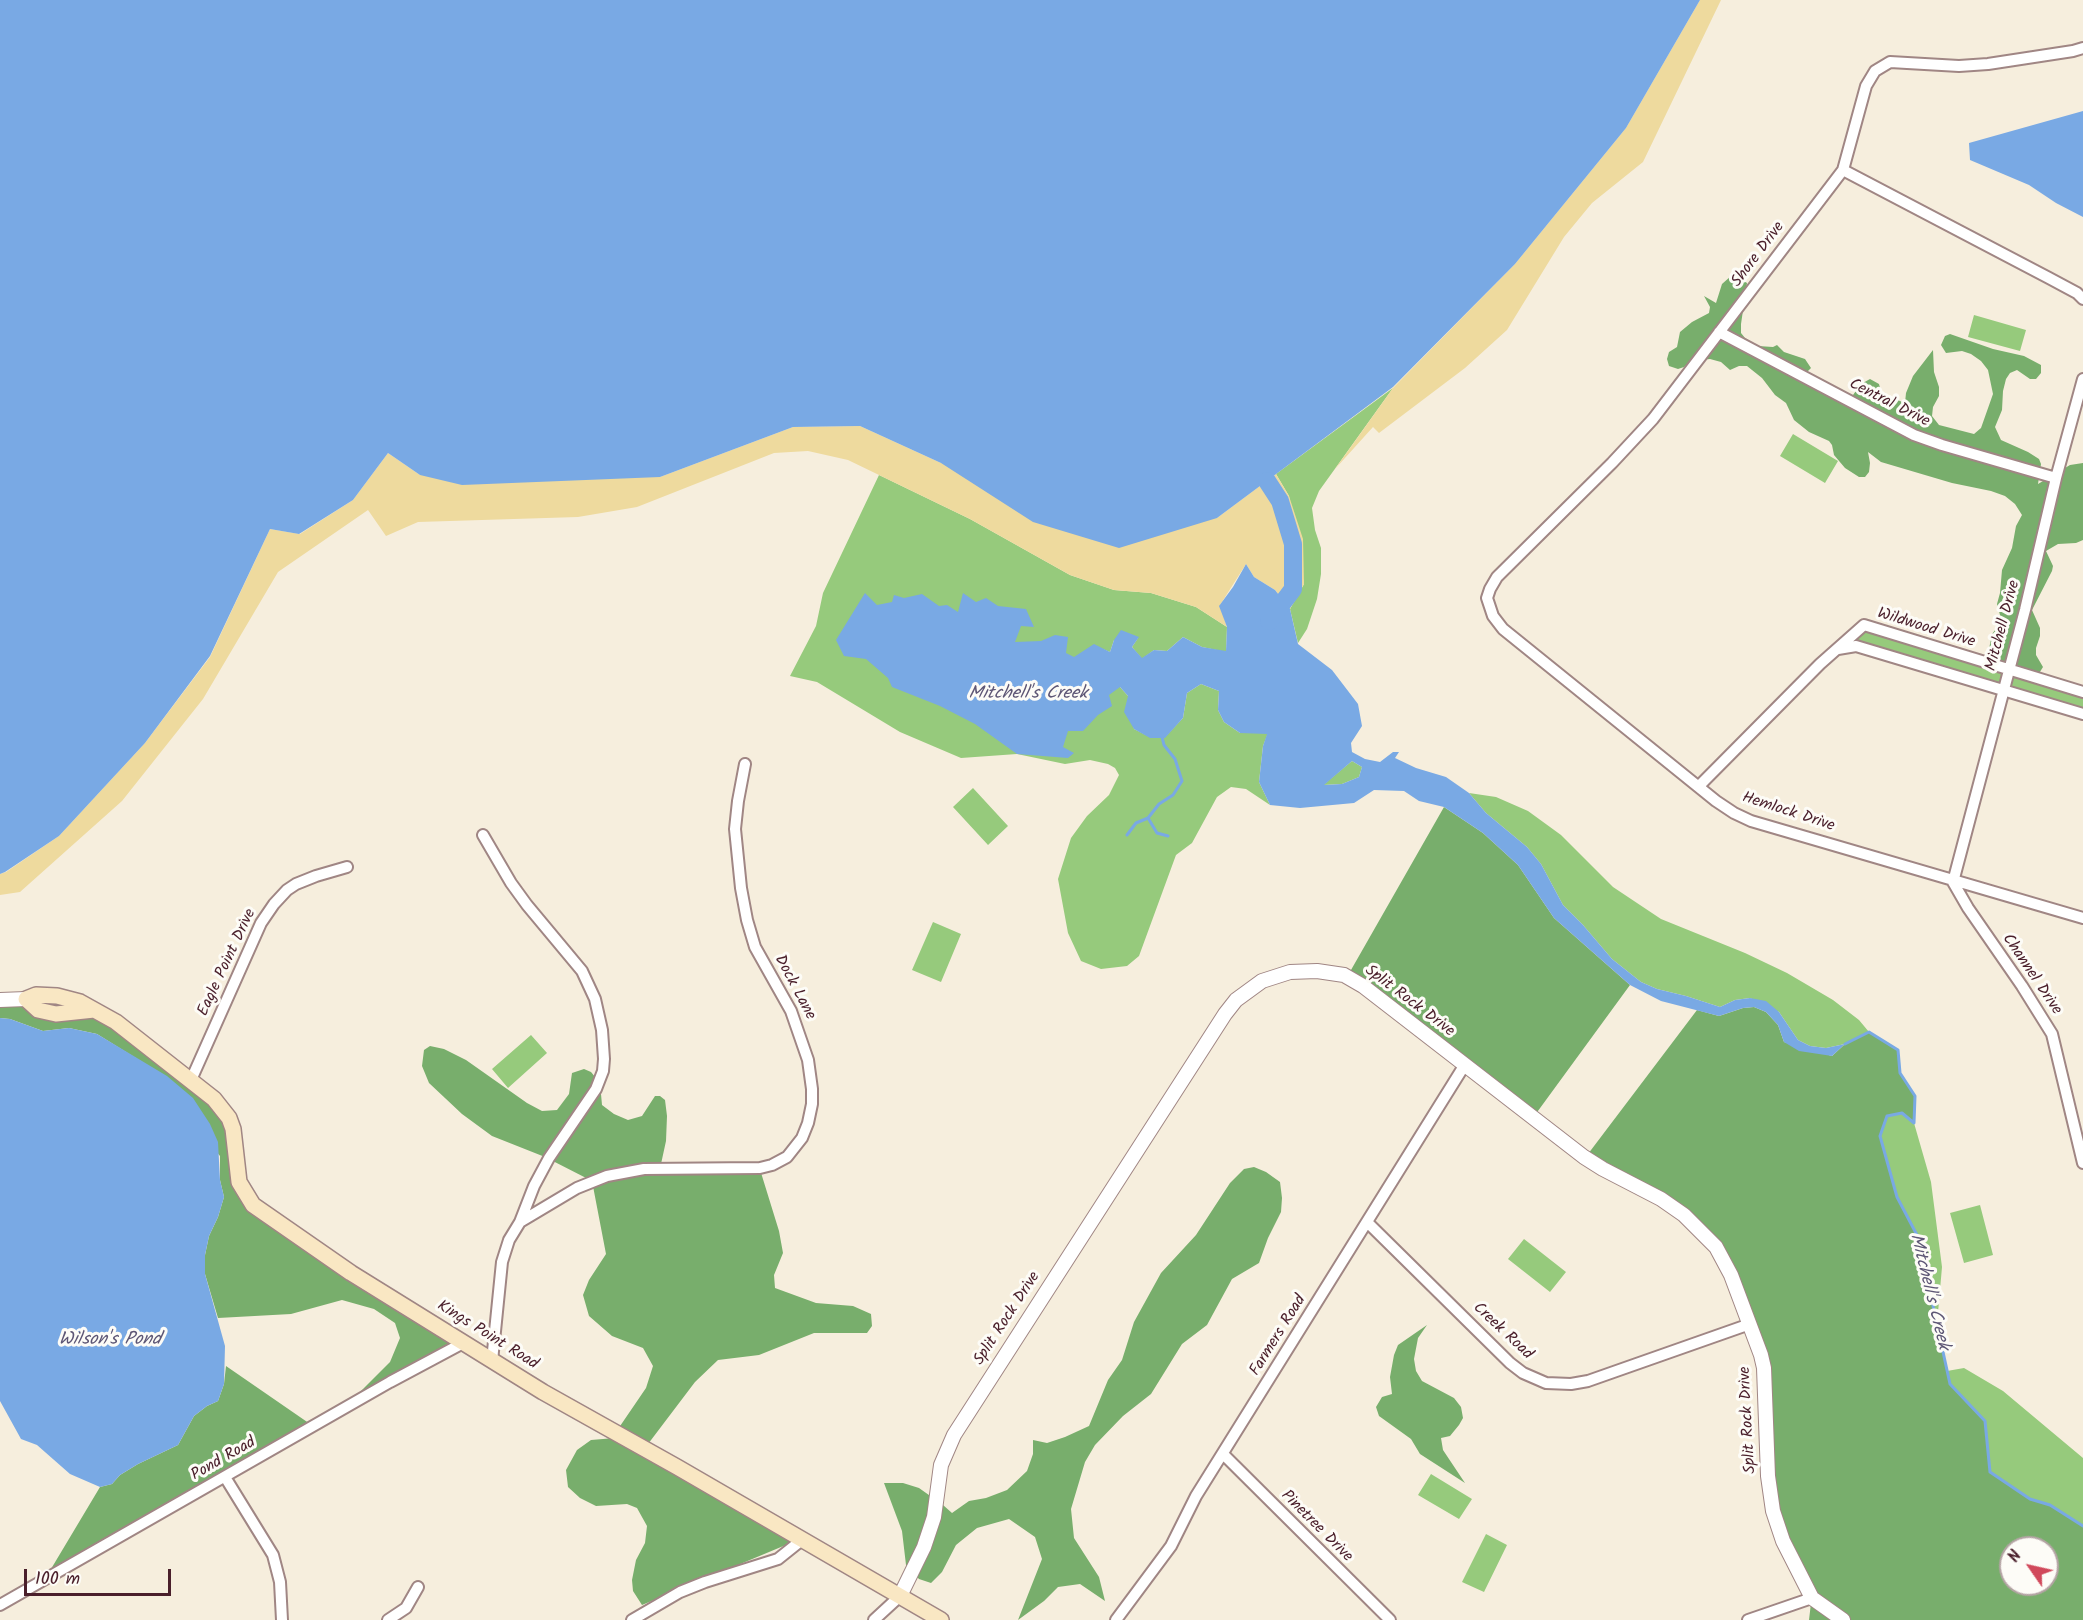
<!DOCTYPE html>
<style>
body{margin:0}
#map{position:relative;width:2083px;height:1620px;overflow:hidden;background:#f6eedd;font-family:Kalam,sans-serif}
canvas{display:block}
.north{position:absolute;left:1999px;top:1536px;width:60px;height:60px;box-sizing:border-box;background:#fdfcf7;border:2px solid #b5a4a5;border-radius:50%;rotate:304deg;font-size:16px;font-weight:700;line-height:24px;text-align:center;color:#4a1f2b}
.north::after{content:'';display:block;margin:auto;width:21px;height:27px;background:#d1495b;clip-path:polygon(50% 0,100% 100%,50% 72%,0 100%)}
.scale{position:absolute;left:24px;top:1569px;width:147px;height:27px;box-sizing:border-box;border:3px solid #4a1f2b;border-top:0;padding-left:8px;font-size:18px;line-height:21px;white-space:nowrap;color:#4a1f2b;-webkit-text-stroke:4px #fdfcf7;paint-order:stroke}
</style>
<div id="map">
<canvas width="2083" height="1620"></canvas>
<div class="north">N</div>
<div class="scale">100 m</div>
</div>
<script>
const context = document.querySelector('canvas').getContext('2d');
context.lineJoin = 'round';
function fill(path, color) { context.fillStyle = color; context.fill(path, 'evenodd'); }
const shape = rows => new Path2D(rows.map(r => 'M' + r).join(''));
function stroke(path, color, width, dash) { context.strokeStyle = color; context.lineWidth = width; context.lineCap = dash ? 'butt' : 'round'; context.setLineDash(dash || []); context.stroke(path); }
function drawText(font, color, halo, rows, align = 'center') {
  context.font = font + ' Kalam,sans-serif'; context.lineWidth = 6; context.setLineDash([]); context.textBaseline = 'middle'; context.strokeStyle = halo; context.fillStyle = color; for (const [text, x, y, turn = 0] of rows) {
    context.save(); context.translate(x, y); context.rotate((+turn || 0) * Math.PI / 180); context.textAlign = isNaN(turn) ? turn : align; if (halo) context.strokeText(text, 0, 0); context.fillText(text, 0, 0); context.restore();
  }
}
fill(shape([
 [1974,315,2026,330,2020,351,1968,337],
 [1393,388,1319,491,1312,508,1315,530,1321,548,1321,574,1317,599,1307,629,1298,643,1290,609,1304,584,1289,496,1276,474],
 [1793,434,1838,461,1825,483,1780,456],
 [879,475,970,519,1070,575,1114,590,1151,593,1196,607,1227,627,1226,652,1202,647,1183,637,1167,651,1154,650,1142,659,1132,647,1138,638,1114,640,1110,652,1095,646,1120,687,1128,696,1134,729,1150,737,1165,737,1183,718,1187,693,1201,684,1219,691,1218,710,1224,722,1240,733,1268,733,1263,746,1259,782,1270,805,1246,789,1231,787,1217,797,1192,843,1176,855,1139,956,1127,966,1101,969,1081,961,1068,933,1058,879,1071,838,1087,816,1109,795,1119,775,1115,768,1108,764,1090,760,1065,764,1017,754,961,758,900,732,817,682,790,676,816,626,823,593],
 [1864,625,2083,692,2083,714,1856,646,1837,649],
 [1352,761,1362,767,1359,777,1342,784,1323,785],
 [973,788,1008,826,988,845,953,807],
 [1469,793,1496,797,1528,811,1561,835,1613,887,1661,919,1745,953,1787,973,1833,1000,1859,1020,1869,1032,1845,1044,1826,1048,1810,1046,1798,1040,1779,1012,1750,998,1735,1000,1720,1007,1686,996,1657,989,1641,982,1612,959,1583,925,1563,905,1541,864,1527,847,1486,813],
 [933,922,961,934,941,982,912,970],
 [531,1035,547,1053,508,1088,492,1069],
 [1902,1113,1914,1123,1931,1182,1942,1267,1937,1324,1918,1237,1897,1197,1880,1136,1887,1116],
 [1980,1205,1993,1255,1964,1263,1950,1213],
 [1524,1239,1566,1272,1550,1292,1508,1259],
 [1964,1368,2003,1391,2083,1458,2083,1526,2050,1505,2030,1499,1990,1472,1985,1421,1950,1384,1947,1371],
 [1431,1474,1472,1499,1459,1519,1418,1495],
 [1486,1534,1507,1545,1484,1592,1462,1582]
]), '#96ca7c');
fill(shape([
 [1731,276,1738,277,1747,283,1741,324,1741,333,1745,338,1758,346,1773,347,1777,345,1784,352,1805,359,1811,368,1807,372,1802,369,1805,377,1846,401,1853,395,1861,384,1870,379,1879,384,1881,392,1879,398,1881,403,1895,399,1905,403,1906,393,1913,376,1933,350,1934,372,1939,387,1939,396,1933,407,1932,416,1939,425,1974,434,1981,428,1993,394,1988,370,1981,361,1971,354,1962,351,1946,353,1941,345,1945,336,1950,334,1993,349,2024,356,2041,365,2041,373,2036,379,2030,379,2017,370,2010,373,2006,379,2003,391,2002,410,1995,427,2001,440,2028,452,2039,459,2041,464,2038,484,2070,465,2083,463,2083,540,2076,543,2058,544,2046,551,2053,566,2052,571,2032,610,2040,628,2040,636,2036,648,2036,655,2043,667,2038,675,2006,664,1996,658,1989,649,1992,634,1999,625,2000,615,1997,604,2000,593,2002,570,2012,548,2016,526,2022,515,2015,504,2005,496,1991,491,1952,483,1881,462,1868,452,1870,463,1869,472,1865,477,1859,477,1845,468,1834,455,1832,445,1829,441,1809,432,1794,420,1786,403,1775,395,1762,378,1747,366,1739,366,1730,370,1721,362,1710,359,1691,361,1684,367,1678,369,1669,366,1667,359,1669,352,1677,347,1680,332,1692,322,1709,313,1710,307,1704,296,1716,303,1722,284],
 [1444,807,1483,833,1518,865,1554,918,1630,985,1535,1115,1347,977],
 [8,999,38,1010,94,1010,229,1118,247,1197,463,1343,343,1409,390,1362,400,1338,395,1323,374,1309,342,1300,291,1314,218,1318,205,1274,205,1255,209,1236,218,1217,224,1197,220,1180,220,1156,142,1062,97,1034,69,1028,43,1031,10,1019,0,1018,0,1000],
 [1754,1007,1766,1012,1778,1025,1784,1042,1832,1056,1845,1044,1869,1032,1898,1050,1900,1073,1915,1096,1914,1123,1902,1113,1887,1116,1880,1136,1897,1197,1918,1237,1950,1384,1985,1421,1990,1472,2030,1499,2050,1505,2083,1526,2083,1620,1809,1620,1811,1603,1773,1511,1764,1368,1741,1298,1696,1225,1588,1154,1697,1010,1719,1016,1743,1008],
 [2011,1548,2047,1548,2047,1584,2011,1584],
 [430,1046,444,1049,466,1060,527,1103,542,1111,557,1110,569,1094,572,1073,584,1069,591,1072,600,1083,602,1105,614,1114,628,1120,642,1116,655,1096,660,1096,665,1100,667,1116,666,1141,661,1164,758,1163,779,1231,783,1253,774,1275,775,1288,816,1303,853,1306,871,1314,872,1326,867,1333,814,1333,759,1355,718,1360,695,1382,645,1448,616,1432,646,1388,653,1366,643,1348,612,1336,589,1316,583,1295,589,1280,606,1254,592,1181,545,1157,492,1136,462,1114,429,1083,422,1066,424,1050],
 [1254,1167,1266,1172,1280,1182,1282,1198,1281,1212,1268,1238,1259,1263,1232,1279,1207,1325,1182,1344,1151,1394,1123,1416,1095,1445,1085,1462,1071,1509,1074,1538,1099,1577,1105,1601,1080,1584,1058,1587,1044,1601,1018,1620,1042,1559,1035,1537,1009,1519,977,1528,956,1545,942,1572,931,1583,919,1579,906,1565,902,1531,884,1483,903,1483,919,1488,943,1505,952,1513,969,1501,986,1498,1007,1490,1027,1471,1033,1454,1033,1440,1047,1443,1065,1437,1089,1426,1108,1380,1122,1360,1134,1322,1161,1273,1196,1235,1230,1183,1244,1169],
 [1427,1325,1418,1338,1414,1359,1416,1371,1422,1381,1454,1398,1461,1407,1463,1418,1459,1425,1450,1436,1441,1438,1443,1450,1465,1483,1420,1454,1411,1439,1379,1416,1376,1407,1382,1397,1392,1394,1390,1377,1394,1355,1398,1345],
 [226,1366,313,1426,45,1579,100,1487,112,1484,120,1475,138,1464,178,1445,194,1416,207,1406,218,1401,224,1384],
 [615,1438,793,1542,642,1605,633,1591,632,1580,636,1560,645,1543,647,1526,637,1508,627,1504,596,1506,580,1498,568,1487,566,1470,577,1450,591,1440]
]), '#78ae6c');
fill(shape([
 [1700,0,1721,0,1643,162,1592,203,1564,237,1507,330,1465,368,1379,433,1373,427,1335,469,1393,388,1515,264,1626,128],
 [860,426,941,463,1217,518,1276,474,1289,496,1303,539,1304,584,1290,609,1275,590,1254,577,1246,564,1220,605,1227,627,1196,607,1151,593,1114,590,1070,575,970,519,848,460,808,451,774,453,637,507,578,517,418,522,386,536,368,510,278,572,203,699,122,801,20,892,0,895,0,874,6,872,59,836,145,743,210,657,270,529,300,534,353,500,388,453,420,475,660,477,793,427]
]), '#eeda9e');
fill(shape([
 [0,0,1700,0,1626,128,1515,264,1393,387,1217,518,1119,548,1033,522,941,463,860,426,793,427,660,477,462,485,420,475,388,453,353,500,299,534,270,529,210,656,145,743,59,836,5,872,0,874],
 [2083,111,2083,217,2056,203,2029,185,1970,160,1969,143],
 [1246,564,1254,577,1275,590,1290,609,1298,644,1332,670,1358,704,1362,726,1351,743,1352,752,1365,759,1380,762,1393,752,1399,752,1395,758,1416,768,1446,777,1469,793,1486,813,1527,847,1541,864,1563,905,1583,925,1612,959,1641,982,1657,989,1686,996,1720,1007,1735,1000,1750,998,1766,1001,1779,1012,1798,1040,1810,1046,1826,1048,1845,1044,1832,1056,1799,1051,1784,1042,1778,1025,1766,1012,1754,1007,1743,1008,1719,1016,1661,1001,1630,985,1554,918,1518,865,1483,833,1444,807,1419,801,1404,791,1374,790,1354,803,1300,808,1270,805,1259,782,1263,746,1267,734,1240,733,1224,722,1218,710,1219,691,1201,684,1187,693,1183,718,1165,738,1150,738,1134,729,1124,712,1128,696,1120,687,1109,695,1112,706,1098,715,1083,731,1068,731,1063,747,1074,753,1068,758,1017,754,975,724,940,706,892,687,888,678,866,659,844,656,836,640,865,593,877,605,892,602,894,595,904,598,922,594,939,606,947,605,958,612,963,593,976,602,986,598,998,606,1026,609,1034,627,1021,626,1015,642,1041,641,1055,635,1068,637,1066,653,1074,657,1094,644,1110,652,1114,640,1121,630,1139,637,1132,647,1142,658,1154,650,1167,651,1183,637,1202,647,1226,651,1227,627,1219,606,1233,587],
 [1352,761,1362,767,1359,777,1342,784,1324,785],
 [0,1018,10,1019,43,1031,69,1028,97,1034,167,1076,193,1098,210,1124,218,1142,220,1180,224,1197,218,1217,209,1236,205,1255,205,1274,225,1346,224,1384,218,1401,207,1406,194,1416,178,1445,138,1464,120,1475,112,1484,100,1487,70,1474,37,1445,21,1439,0,1401]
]), '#79a9e4');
stroke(shape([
 [1162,737,1164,745,1175,759,1182,781,1173,795,1159,804,1148,818,1157,833,1168,836],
 [1127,835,1136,823,1148,818],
 [1845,1044,1869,1032,1898,1050,1900,1073,1915,1096,1914,1123,1902,1113,1887,1116,1880,1136,1897,1197,1918,1237,1950,1384,1985,1421,1990,1472,2030,1499,2050,1505,2083,1526]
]), '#79a9e4', 3);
stroke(shape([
 [1267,481,1280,501,1293,544,1293,589,1269,621]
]), '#79a9e4', 18);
const minor = shape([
 [2083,48,2073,51,1988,64,1959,66,1890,62,1875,71,1866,86,1843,170,1653,419,1612,463,1497,577,1490,589,1487,598,1493,616,1503,629,1716,801,1734,813,1751,821,2083,918],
 [1843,170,2049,278,2077,293,2083,299],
 [1719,332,1914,435,1942,445,2056,478],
 [2083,379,2056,478,2025,610,1953,882,1968,908,2022,986,2052,1034,2083,1163],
 [1838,649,1856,646,2083,714],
 [1699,786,1820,664,1864,625,2083,692],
 [483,835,511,883,527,905,582,971,595,999,602,1030,604,1059,603,1071,596,1089,549,1158,534,1186,520,1222,509,1240,502,1262,492,1361],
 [191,1080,261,923,274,904,287,890,296,884,316,876,347,867],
 [520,1222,577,1188,607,1176,644,1169,760,1168,772,1165,787,1157,802,1138,808,1123,812,1104,812,1089,808,1060,791,1011,755,947,747,920,741,888,735,829,738,801,745,764],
 [1367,1222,1510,1363,1523,1373,1546,1383,1571,1384,1588,1381,1750,1324],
 [1223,1454,1390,1620],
 [225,1477,273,1555,280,1582,282,1620],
 [0,1605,390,1382,463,1343],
 [388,1620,406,1608,418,1587],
 [632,1620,680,1592,705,1582,778,1559,803,1539],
 [874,1620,900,1596],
 [1116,1620,1171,1546,1196,1496,1464,1066],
 [1748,1620,1812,1598]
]);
const tertiary = shape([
 [0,1000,26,999],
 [900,1596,924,1547,934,1517,941,1465,954,1435,1225,1014,1236,1000,1262,981,1290,972,1317,971,1344,975,1363,986,1584,1157,1603,1169,1661,1199,1684,1215,1716,1247,1731,1275,1761,1355,1764,1368,1768,1476,1773,1511,1783,1541,1812,1598,1843,1620]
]);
const secondary = shape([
 [94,1010,56,1014,38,1010,26,999,36,995,57,996,80,1002,116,1022,214,1099,229,1118,233,1129,239,1182,253,1205,351,1273,543,1392,677,1467,941,1620]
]);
stroke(minor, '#a08684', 14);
stroke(tertiary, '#a08684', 16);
stroke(secondary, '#a08684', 18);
stroke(minor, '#fff', 10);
stroke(tertiary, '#fff', 14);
stroke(secondary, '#f9e7c3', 15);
drawText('16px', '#4a1f2b', '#fdfcf7', [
 ["Shore Drive",1759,255,-53],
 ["Central Drive",1889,404,27],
 ["Mitchell Drive",2004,626,-75],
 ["Wildwood Drive",1926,629,17],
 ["Hemlock Drive",1788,813,18],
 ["Eagle Point Drive",228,963,-65],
 ["Channel Drive",2031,975,56],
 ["Dock Lane",794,988,62],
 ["Split Rock Drive",1409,1002,37],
 ["Split Rock Drive",1008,1319,-57],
 ["Creek Road",1502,1332,43],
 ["Kings Point Road",487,1336,32],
 ["Farmers Road",1279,1336,-58],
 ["Split Rock Drive",1749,1420,-93],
 ["Pond Road",224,1460,-30],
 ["Pinetree Drive",1316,1527,45]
]);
drawText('italic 18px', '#5d5675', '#fdfcf7', [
 ["Mitchell's Creek",1028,695],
 ["Mitchell's Creek",1928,1292,76],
 ["Wilson's Pond",110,1341]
]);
</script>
